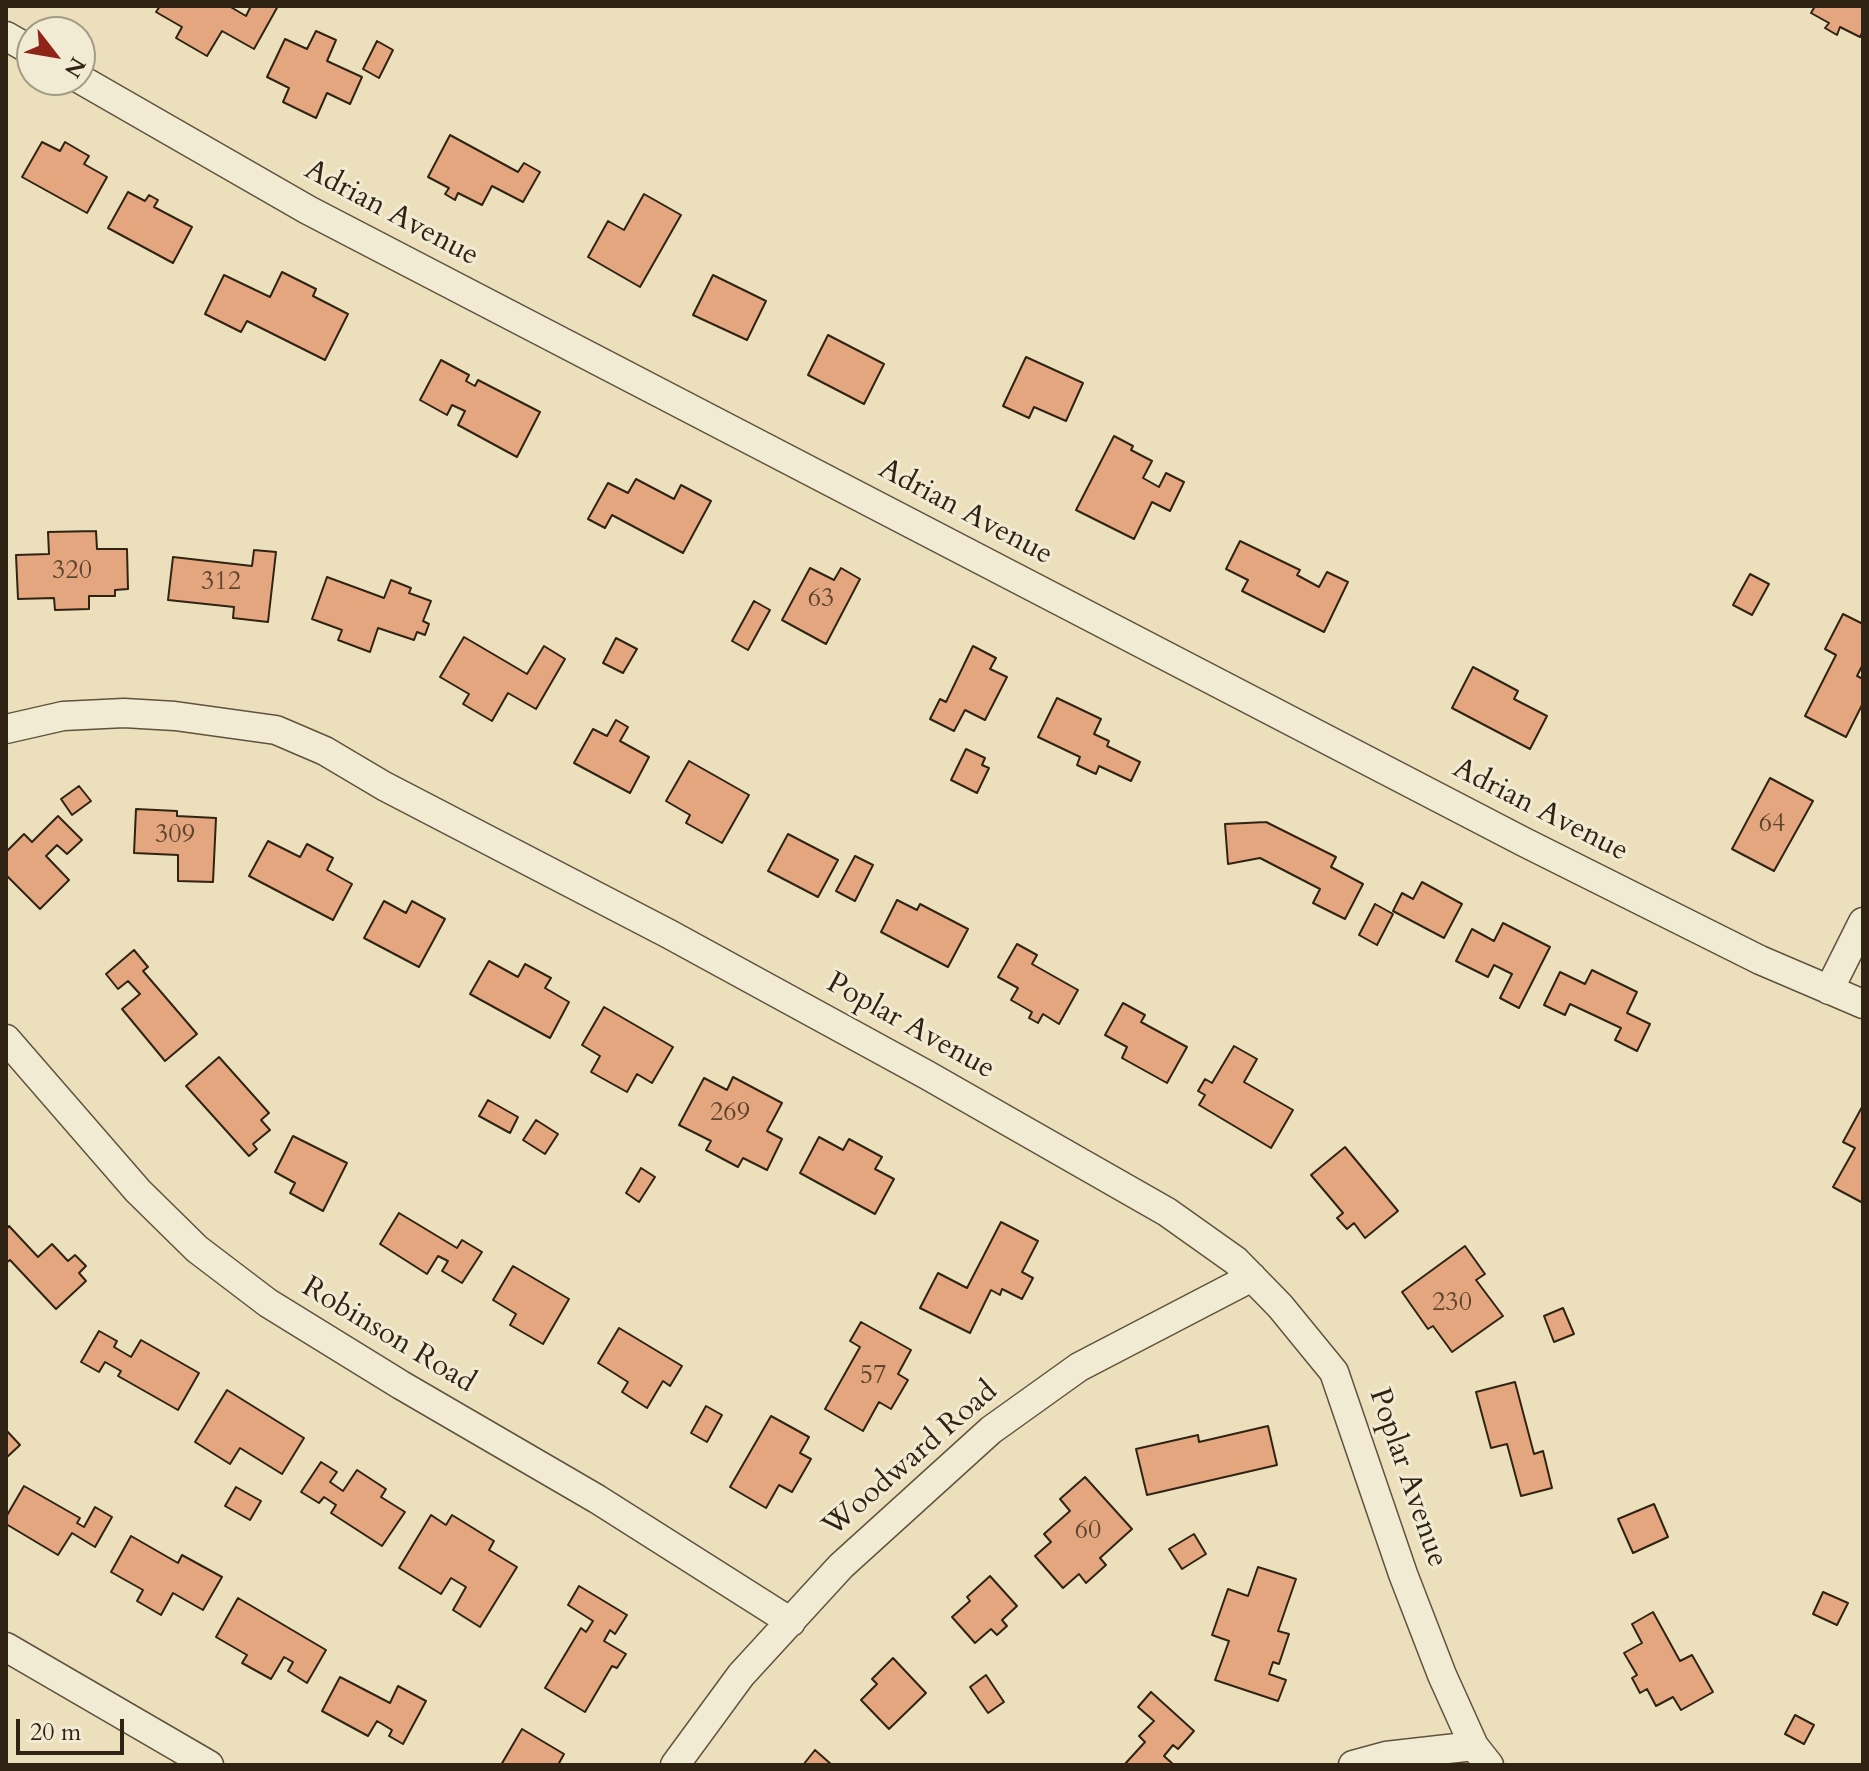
<!DOCTYPE html>
<style>
body{margin:0}
#map{position:relative;width:1869px;height:1771px;overflow:hidden;background:#ebe0bb;font-family:Cardo,serif}
canvas{display:block}
.frame{position:absolute;inset:0;border:8px solid #302314;pointer-events:none}
.north{position:absolute;left:16px;top:16px;width:80px;height:80px;box-sizing:border-box;background:#f2ebd3;border:2px solid #a49b87;border-radius:50%;rotate:121deg;font-size:22px;font-weight:700;line-height:32px;text-align:center;color:#302314}
.north::after{content:'';display:block;margin:auto;width:28px;height:36px;background:#8f2418;clip-path:polygon(50% 0,100% 100%,50% 72%,0 100%)}
.scale{position:absolute;left:16px;top:1719px;width:108px;height:36px;box-sizing:border-box;border:4px solid #302314;border-top:0;padding-left:10px;font-size:24px;line-height:28px;white-space:nowrap;color:#302314;-webkit-text-stroke:6px #f2ebd3;paint-order:stroke}
</style>
<div id="map">
<canvas width="1869" height="1771"></canvas>
<div class="frame"></div>
<div class="north">N</div>
<div class="scale">20 m</div>
</div>
<script>
const context = document.querySelector('canvas').getContext('2d');
context.lineJoin = 'round';
function fill(path, color) { context.fillStyle = color; context.fill(path, 'evenodd'); }
const shape = rows => new Path2D(rows.map(r => 'M' + r).join(''));
function stroke(path, color, width, dash) { context.strokeStyle = color; context.lineWidth = width; context.lineCap = dash ? 'butt' : 'round'; context.setLineDash(dash || []); context.stroke(path); }
function drawText(font, color, halo, rows, align = 'center') {
  context.font = font + ' Cardo,serif'; context.lineWidth = 6; context.setLineDash([]); context.textBaseline = 'middle'; context.strokeStyle = halo; context.fillStyle = color; for (const [text, x, y, turn = 0] of rows) {
    context.save(); context.translate(x, y); context.rotate((+turn || 0) * Math.PI / 180); context.textAlign = isNaN(turn) ? turn : align; if (halo) context.strokeText(text, 0, 0); context.fillText(text, 0, 0); context.restore();
  }
}
const building = shape([
 [160,6,229,6,246,16,251,6,278,6,254,49,222,31,207,56,176,38,182,27,156,12,160,6],
 [1815,6,1863,6,1863,31,1860,37,1840,27,1837,35,1825,28,1829,23,1811,13,1815,6],
 [316,31,336,40,327,61,362,77,350,104,327,93,316,118,283,102,289,88,267,77,285,39,307,49,316,31],
 [377,41,393,50,379,78,363,69,377,41],
 [450,135,518,172,524,163,540,172,523,202,492,186,482,205,458,193,455,200,445,194,449,188,428,177,450,135],
 [42,142,60,151,65,142,89,156,84,164,107,177,87,213,22,177,42,142],
 [128,192,145,201,149,195,158,200,154,207,192,227,173,263,108,228,128,192],
 [644,194,681,215,640,287,588,257,608,221,624,230,644,194],
 [282,272,316,289,313,296,348,314,325,360,247,321,241,332,205,314,224,275,270,297,282,272],
 [713,275,766,301,747,340,693,315,713,275],
 [828,335,884,364,864,404,808,375,828,335],
 [1026,357,1083,383,1066,421,1034,407,1029,418,1003,406,1026,357],
 [441,360,469,375,466,381,475,386,478,380,540,412,517,457,458,425,465,411,452,405,447,415,420,400,441,360],
 [1114,436,1133,446,1131,450,1152,461,1143,478,1159,487,1166,473,1184,482,1170,511,1152,502,1134,539,1076,510,1114,436],
 [636,479,674,499,681,485,711,501,683,553,612,515,605,528,588,519,608,483,628,493,636,479],
 [96,531,97,549,127,549,128,589,115,590,115,596,89,596,89,609,55,610,54,598,18,599,16,555,49,554,48,532,96,531],
 [1240,541,1300,570,1297,575,1319,587,1327,572,1348,582,1324,632,1242,591,1248,580,1226,569,1240,541],
 [254,550,276,552,268,622,233,618,234,607,168,600,173,557,252,566,254,550],
 [810,568,834,580,841,568,860,579,826,644,782,620,810,568],
 [1750,574,1769,584,1752,615,1733,605,1750,574],
 [327,577,384,598,391,580,411,588,409,593,431,601,423,621,429,624,425,635,417,632,414,640,378,628,370,652,338,640,342,630,312,619,327,577],
 [754,601,770,610,748,650,732,641,754,601],
 [1843,614,1863,624,1863,664,1857,676,1863,679,1863,703,1846,737,1805,716,1836,655,1825,649,1843,614],
 [464,637,527,674,544,646,565,659,536,709,508,693,492,721,463,704,469,694,440,677,464,637],
 [616,638,637,649,623,673,603,663,616,638],
 [973,646,996,658,990,669,1007,677,985,720,965,710,954,731,930,719,940,699,946,702,973,646],
 [1473,667,1518,691,1514,699,1547,716,1530,749,1452,708,1473,667],
 [1057,698,1101,719,1094,734,1109,741,1107,746,1140,762,1131,781,1099,766,1096,774,1077,765,1080,757,1038,737,1057,698],
 [616,720,628,727,620,741,649,757,630,793,574,763,593,729,607,736,616,720],
 [966,749,985,758,982,765,989,768,977,793,951,780,966,749],
 [689,761,749,795,722,843,686,823,690,815,666,801,689,761],
 [1770,778,1813,801,1774,871,1732,849,1770,778],
 [79,786,91,801,72,815,61,799,79,786],
 [136,809,177,811,177,816,216,818,213,882,178,881,178,855,134,853,136,809],
 [58,816,82,840,67,854,57,845,46,856,69,880,40,909,6,875,6,852,24,834,32,842,58,816],
 [1266,822,1336,857,1331,867,1363,884,1345,919,1313,903,1320,889,1260,858,1228,864,1225,824,1266,822],
 [788,834,838,860,818,897,768,871,788,834],
 [268,841,300,857,307,844,333,858,327,870,352,884,333,920,249,876,268,841],
 [855,856,873,865,855,901,836,891,855,856],
 [1422,882,1462,904,1444,938,1393,911,1402,893,1413,899,1422,882],
 [897,900,917,910,920,904,968,929,948,967,881,932,897,900],
 [384,901,406,913,412,901,445,919,419,967,364,938,384,901],
 [1375,904,1393,914,1377,945,1359,935,1375,904],
 [1503,923,1550,947,1519,1008,1500,998,1512,974,1494,965,1488,977,1456,961,1472,929,1494,941,1503,923],
 [1017,944,1037,955,1032,964,1078,990,1059,1024,1043,1014,1038,1023,1029,1018,1032,1012,1011,1000,1018,988,998,977,1017,944],
 [134,950,148,967,143,971,197,1034,165,1061,122,1009,140,994,128,981,118,989,106,974,134,950],
 [489,961,518,977,525,964,551,978,545,988,569,1002,550,1038,470,994,489,961],
 [1592,970,1637,992,1627,1013,1650,1024,1637,1051,1615,1040,1621,1028,1570,1004,1565,1015,1544,1005,1560,972,1585,984,1592,970],
 [1123,1003,1145,1015,1141,1022,1187,1047,1167,1083,1122,1058,1127,1047,1105,1035,1123,1003],
 [604,1007,673,1047,652,1083,637,1074,627,1092,591,1072,600,1056,582,1045,604,1007],
 [1234,1046,1257,1059,1244,1082,1293,1110,1271,1148,1199,1105,1205,1095,1198,1091,1205,1079,1212,1083,1234,1046],
 [219,1057,269,1113,261,1120,270,1130,253,1144,257,1149,249,1156,186,1086,219,1057],
 [733,1077,782,1103,767,1131,782,1139,767,1170,743,1158,738,1167,706,1150,711,1141,679,1125,704,1078,727,1090,733,1077],
 [488,1100,518,1117,510,1133,479,1116,488,1100],
 [1862,1107,1863,1108,1863,1203,1833,1187,1855,1148,1843,1142,1862,1107],
 [536,1120,558,1134,545,1154,523,1140,536,1120],
 [293,1136,347,1163,323,1211,290,1193,295,1183,275,1172,293,1136],
 [819,1137,843,1150,849,1139,882,1157,875,1169,894,1179,875,1214,800,1173,819,1137],
 [1345,1147,1398,1211,1365,1238,1354,1223,1347,1229,1337,1218,1343,1213,1311,1175,1345,1147],
 [641,1168,655,1177,639,1202,626,1193,641,1168],
 [399,1213,457,1248,462,1240,482,1252,462,1283,442,1271,448,1261,438,1256,427,1274,380,1244,399,1213],
 [1001,1222,1038,1241,1022,1272,1033,1278,1022,1299,1002,1289,1000,1295,991,1290,970,1333,920,1308,938,1273,967,1288,1001,1222],
 [9,1226,38,1257,52,1244,68,1261,75,1255,86,1266,79,1273,86,1281,56,1309,10,1260,6,1263,6,1230,9,1226],
 [1465,1246,1485,1274,1476,1280,1503,1316,1452,1352,1433,1326,1428,1329,1402,1292,1465,1246],
 [513,1266,569,1299,543,1344,510,1325,516,1314,493,1300,513,1266],
 [1563,1308,1574,1334,1554,1342,1544,1316,1563,1308],
 [861,1322,911,1350,898,1374,908,1380,891,1409,879,1402,863,1431,825,1409,860,1347,850,1341,861,1322],
 [619,1328,682,1366,670,1386,663,1381,647,1408,622,1392,628,1382,598,1363,619,1328],
 [99,1331,117,1341,114,1347,131,1357,141,1340,199,1373,178,1410,118,1376,121,1371,105,1362,99,1372,81,1362,99,1331],
 [1515,1382,1534,1454,1543,1451,1552,1488,1521,1496,1507,1444,1491,1448,1476,1392,1515,1382],
 [227,1390,304,1438,282,1474,240,1448,230,1464,195,1442,227,1390],
 [706,1406,722,1415,707,1442,691,1433,706,1406],
 [771,1416,809,1437,800,1453,811,1459,792,1492,779,1485,766,1508,730,1487,771,1416],
 [1268,1426,1277,1465,1147,1495,1136,1449,1198,1435,1199,1442,1268,1426],
 [6,1430,20,1445,6,1458,6,1430],
 [321,1462,337,1472,330,1482,343,1491,357,1470,386,1489,381,1497,405,1512,382,1546,331,1513,336,1505,324,1497,319,1503,301,1492,321,1462],
 [1085,1477,1132,1529,1100,1558,1106,1565,1086,1583,1079,1574,1063,1588,1035,1556,1051,1542,1044,1534,1070,1511,1060,1499,1085,1477],
 [24,1486,80,1518,77,1523,84,1527,95,1507,112,1517,95,1547,72,1533,58,1555,6,1524,6,1517,24,1486],
 [236,1487,261,1501,250,1520,225,1506,236,1487],
 [1654,1504,1668,1537,1633,1553,1618,1519,1654,1504],
 [431,1515,446,1525,452,1515,494,1541,489,1550,517,1567,480,1627,453,1610,466,1587,451,1578,441,1594,399,1568,431,1515],
 [1194,1534,1206,1554,1182,1569,1169,1549,1194,1534],
 [131,1536,178,1563,182,1555,222,1577,203,1610,173,1593,161,1615,137,1601,143,1590,111,1572,131,1536],
 [1258,1567,1296,1579,1278,1631,1289,1634,1279,1664,1273,1662,1269,1674,1286,1680,1278,1701,1215,1680,1229,1641,1212,1635,1228,1589,1248,1596,1258,1567],
 [990,1576,1017,1606,1002,1620,1007,1626,997,1635,991,1629,975,1643,952,1617,970,1601,967,1597,990,1576],
 [579,1586,627,1615,615,1634,610,1630,604,1641,626,1654,617,1668,612,1666,585,1712,545,1688,581,1628,586,1632,593,1621,568,1605,579,1586],
 [1823,1592,1848,1603,1837,1625,1813,1614,1823,1592],
 [238,1598,326,1650,307,1683,288,1671,293,1662,284,1657,271,1679,242,1663,247,1655,216,1637,238,1598],
 [1653,1612,1680,1661,1692,1655,1713,1692,1681,1710,1673,1697,1656,1706,1647,1689,1640,1693,1632,1678,1637,1675,1624,1653,1642,1643,1632,1624,1653,1612],
 [893,1658,926,1693,889,1729,861,1700,877,1684,872,1679,893,1658],
 [986,1675,1004,1702,988,1713,970,1687,986,1675],
 [340,1677,390,1703,398,1686,426,1701,403,1744,389,1736,392,1730,377,1721,368,1736,322,1711,340,1677],
 [1151,1692,1194,1731,1178,1749,1173,1745,1164,1756,1174,1765,1124,1765,1145,1742,1139,1736,1154,1721,1138,1707,1151,1692],
 [1795,1715,1814,1725,1804,1744,1785,1734,1795,1715],
 [522,1729,564,1754,558,1765,501,1765,522,1729],
 [815,1750,832,1765,803,1765,815,1750]
]);
fill(building, '#e4a67f');
stroke(building, '#302314', 2);
const minor = shape([
 [6,36,32,51],
 [80,79,308,210,989,564,1524,842,1760,960,1863,1004],
 [6,729,63,716,124,713,175,716,276,730,325,751,384,786,669,934,927,1075,1167,1212,1236,1261,1280,1306,1334,1372,1403,1574,1442,1675,1474,1746,1489,1765],
 [1829,990,1863,922],
 [6,1039,138,1191,197,1249,268,1303,401,1385,597,1499,791,1622],
 [6,1647,209,1765],
 [675,1765,741,1675,841,1566,991,1430,1079,1367,1252,1277],
 [1353,1765,1386,1756,1474,1746]
]);
stroke(minor, '#5f523e', 31);
stroke(minor, '#f2ebd3', 28);
drawText('26px', '#5d442f', null, [
 ["320",72,572],
 ["312",221,583],
 ["63",821,600],
 ["64",1772,825],
 ["309",175,836],
 ["269",730,1114],
 ["230",1452,1304],
 ["57",873,1377],
 ["60",1088,1532]
]);
drawText('30px', '#302314', '#f2ebd3', [
 ["Adrian Avenue",391,214,28],
 ["Adrian Avenue",965,513,28],
 ["Adrian Avenue",1540,811,27],
 ["Poplar Avenue",910,1027,29],
 ["Robinson Road",388,1336,31],
 ["Woodward Road",911,1460,-41],
 ["Poplar Avenue",1407,1478,71]
]);
</script>
